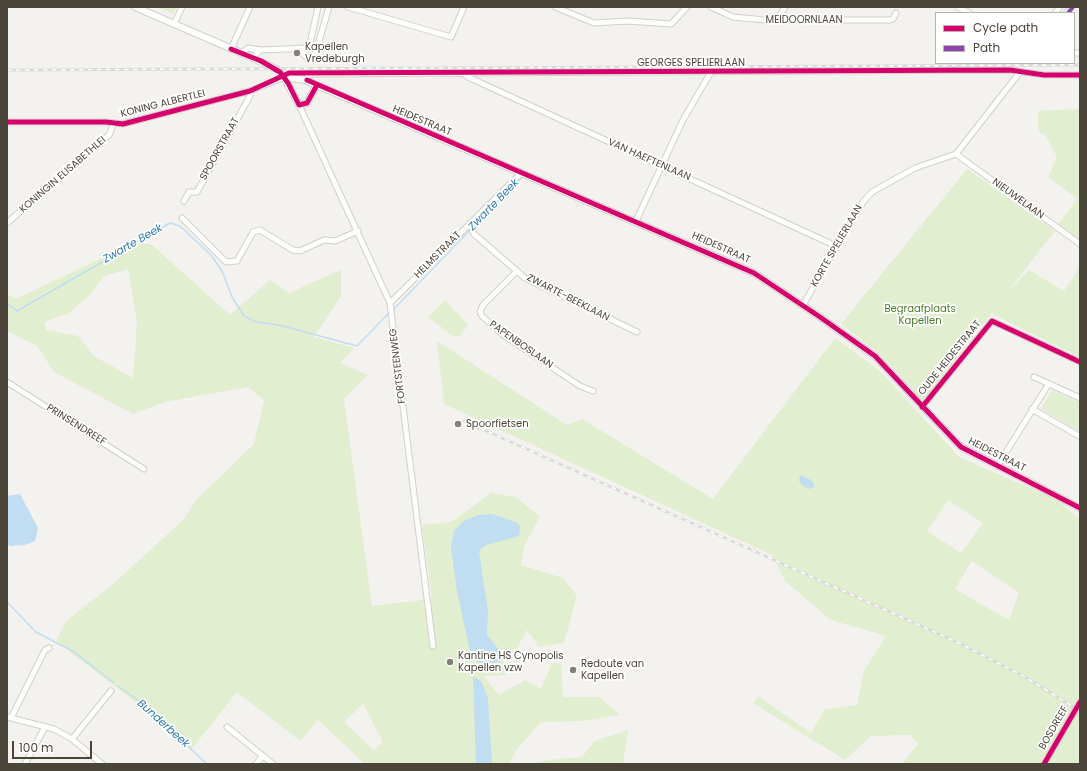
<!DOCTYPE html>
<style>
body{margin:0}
#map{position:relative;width:1087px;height:771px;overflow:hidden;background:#f4f2ee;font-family:Poppins,sans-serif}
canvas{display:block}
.frame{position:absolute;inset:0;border:8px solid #4b4439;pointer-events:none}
.legend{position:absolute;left:935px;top:12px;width:140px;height:52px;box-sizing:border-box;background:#fff;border:1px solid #b7b4b0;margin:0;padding:5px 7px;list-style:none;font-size:12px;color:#4b4439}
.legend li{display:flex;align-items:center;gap:8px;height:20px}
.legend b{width:20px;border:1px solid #b7b4b0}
.scale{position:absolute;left:12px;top:741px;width:80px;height:18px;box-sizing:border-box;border:2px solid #4b4439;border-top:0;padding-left:5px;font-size:12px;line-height:14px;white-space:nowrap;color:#4b4439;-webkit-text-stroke:3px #fff;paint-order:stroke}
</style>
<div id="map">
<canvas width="1087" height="771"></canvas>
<div class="frame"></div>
<ul class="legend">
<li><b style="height:5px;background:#d6006c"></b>Cycle path</li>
<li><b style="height:5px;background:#8e44ad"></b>Path</li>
</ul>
<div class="scale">100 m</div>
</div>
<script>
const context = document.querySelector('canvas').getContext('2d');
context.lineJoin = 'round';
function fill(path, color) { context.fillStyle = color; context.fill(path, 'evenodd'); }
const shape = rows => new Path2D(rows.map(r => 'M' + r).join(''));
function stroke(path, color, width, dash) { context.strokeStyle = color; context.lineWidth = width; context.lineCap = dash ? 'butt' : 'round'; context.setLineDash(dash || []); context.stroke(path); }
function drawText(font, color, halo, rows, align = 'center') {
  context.font = font + ' Poppins,sans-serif'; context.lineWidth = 3.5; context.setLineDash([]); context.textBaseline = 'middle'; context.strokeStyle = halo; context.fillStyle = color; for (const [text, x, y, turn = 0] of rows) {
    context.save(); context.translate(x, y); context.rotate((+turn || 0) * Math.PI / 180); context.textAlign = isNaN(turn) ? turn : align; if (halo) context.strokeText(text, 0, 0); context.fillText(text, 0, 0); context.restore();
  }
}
fill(shape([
 [157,7,176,7,173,14],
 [1080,109,1080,246,1057,226,1077,199,1048,177,1057,157,1046,136,1038,131,1038,111],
 [967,169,1055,231,1009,290,1029,270,1064,291,1080,267,1080,357,1002,319,992,313,923,401,879,353,841,324],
 [131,244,151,244,230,315,270,280,289,293,341,270,341,296,314,337,354,348,340,363,368,375,344,399,372,606,432,599,422,525,451,522,491,493,516,497,540,517,525,544,521,565,563,578,577,596,564,643,539,647,527,630,516,650,504,651,505,675,484,676,499,695,525,680,541,689,552,663,561,663,563,697,599,697,620,715,583,721,541,722,517,749,509,764,365,764,318,720,300,741,237,692,191,750,139,705,56,641,66,621,111,586,184,519,196,500,254,444,264,400,248,387,165,402,133,414,54,372,37,346,7,331,7,294,16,299],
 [128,269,137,323,133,378,94,356,78,336,46,330,45,322,69,313,90,295,104,276],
 [363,704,383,742,374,750,344,722],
 [445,300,468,325,460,336,453,336,428,317],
 [835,338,880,371,959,457,1055,499,1080,519,1080,764,902,764,918,744,910,735,871,736,845,760,753,703,758,696,811,733,825,709,857,705,864,671,886,636,831,620,785,581,772,555,444,404,437,341,567,425,582,419,713,499],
 [948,500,983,523,961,553,927,531],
 [972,561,1019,593,1009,620,955,589],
 [1052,390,1080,403,1080,432,1041,409],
 [628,730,623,764,529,764,549,760,582,757,595,741]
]), '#e1eecf');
fill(shape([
 [800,475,811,480,815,486,810,489,803,486,799,481],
 [20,494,38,528,35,541,25,545,10,546,7,544,7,496],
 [492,514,518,523,520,527,519,536,486,545,479,551,488,612,487,635,500,651,502,661,487,665,472,660,457,591,451,547,454,531,464,521,478,515],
 [473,676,482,682,488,699,492,764,476,764]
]), '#c0ddf1');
stroke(shape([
 [1062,13,1068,7],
 [473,227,523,176],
 [7,304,17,311,170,223,180,226,211,255,222,271,232,297,244,316,256,322,279,325,357,346,389,313],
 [392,311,470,230],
 [809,313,874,359],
 [897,384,940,429],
 [7,602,36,632,74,652,114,683],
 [118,686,139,701,207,764]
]), '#c0ddf1', 1.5);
const minor = shape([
 [348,7,451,37,464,7],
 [555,7,594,23,627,21,671,24,687,7],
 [711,7,733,17,765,20,889,20,893,19,896,13],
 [958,7,969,13],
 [1055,13,1060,7],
 [777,20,785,7],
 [174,24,182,7],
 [298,48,306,57,313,57,315,55,329,7],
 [309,48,318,7],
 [231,49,250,7],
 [241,53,248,48,260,50,309,48,319,44],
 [1074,53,1080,53],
 [253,58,260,50],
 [463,73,468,77,836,246],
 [307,80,309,74,315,74,463,73,1010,70,1044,75,1080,75],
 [299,105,390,303,433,646],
 [7,122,106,122,123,124,250,91,284,77],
 [956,154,1080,244],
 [184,201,189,192,197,192,250,96,250,91],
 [182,218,226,262,237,261,253,232,260,230,293,250,300,251,324,240,335,241,358,231],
 [636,221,683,120,711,72],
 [7,223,109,135,114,123],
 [470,223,474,234,525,278,637,332],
 [517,271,483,305,480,312,482,316,502,334,580,386,593,391],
 [390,303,521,173],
 [803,305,863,202,872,192,915,168,956,154,1020,72],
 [1034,377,1080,398],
 [7,382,144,469],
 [922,407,992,321,1080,362],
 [1032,409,1079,436],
 [998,465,1048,385],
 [7,717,54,729,72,739,102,764],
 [11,718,45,650,49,648],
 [227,727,273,764],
 [72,739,111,691],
 [25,764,45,727],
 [256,764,263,756],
 [1044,764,1080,702]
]);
const tertiary = shape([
 [135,7,253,58,278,70,284,77,299,105,307,103,317,85],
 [284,77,305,80,754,273,820,317,875,356,961,447,1080,508]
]);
stroke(minor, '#d2d0cb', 7);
stroke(tertiary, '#d2d0cb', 8);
stroke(minor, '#fdfdfc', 5);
stroke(tertiary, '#fdfdfc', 6);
const rail = shape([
 [7,70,1080,65],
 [464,421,957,642,1025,677,1080,711]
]);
stroke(rail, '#dbdbda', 3);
stroke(rail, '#fff', 1.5, [4.5]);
stroke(shape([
 [1068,13,1073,7]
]), '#8e44ad', 4, [8, 4]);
stroke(shape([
 [231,49,261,61,280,72,288,83,299,105,307,103,317,85],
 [307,80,754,273,820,317,875,356,961,447,1080,508],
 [7,122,106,122,123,124,250,91,289,73,1010,70,1044,75,1080,75],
 [922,407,992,321,1080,362],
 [1044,764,1080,702]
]), '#d6006c', 5);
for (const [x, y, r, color] of [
 [297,53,4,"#868178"],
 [458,424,4,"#868178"],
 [450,662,4,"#868178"],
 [573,670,4,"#868178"]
]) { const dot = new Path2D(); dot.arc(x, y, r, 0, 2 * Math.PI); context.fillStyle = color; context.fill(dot); stroke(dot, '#fff', 1.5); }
drawText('10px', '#4b4439', '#fff', [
 ["MEIDOORNLAAN",804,20],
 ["GEORGES SPELIERLAAN",691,63],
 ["KONING ALBERTLEI",163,104,-14],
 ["HEIDESTRAAT",422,121,23],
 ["SPOORSTRAAT",220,149,-61],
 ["VAN HAEFTENLAAN",649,160,24],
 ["KONINGIN ELISABETHLEI",63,175,-41],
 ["NIEUWELAAN",1018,199,36],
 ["KORTE SPELIERLAAN",837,246,-60],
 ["HEIDESTRAAT",721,248,24],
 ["HELMSTRAAT",438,255,-45],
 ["ZWARTE-BEEKLAAN",568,298,27],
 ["PAPENBOSLAAN",521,345,35],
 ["OUDE HEIDESTRAAT",950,358,-51],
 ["FORTSTEENWEG",398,366,-97],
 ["PRINSENDREEF",76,425,32],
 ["HEIDESTRAAT",997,455,27],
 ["BOSDREEF",1054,728,-60]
]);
drawText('10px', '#4b4439', '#fff', [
 ["Kapellen",305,47],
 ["Vredeburgh",305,59],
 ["Spoorfietsen",466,424],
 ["Kantine HS Cynopolis",458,656],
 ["Kapellen vzw",458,668],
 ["Redoute van",581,664],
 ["Kapellen",581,676]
], 'left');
drawText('10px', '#4a7f2a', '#fff', [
 ["Begraafplaats",920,309],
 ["Kapellen",920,321]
]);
drawText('italic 11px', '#2e7ab2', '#fff', [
 ["Zwarte Beek",494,205,-46],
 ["Zwarte Beek",133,244,-30],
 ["Bunderbeek",163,724,42]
]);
</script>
